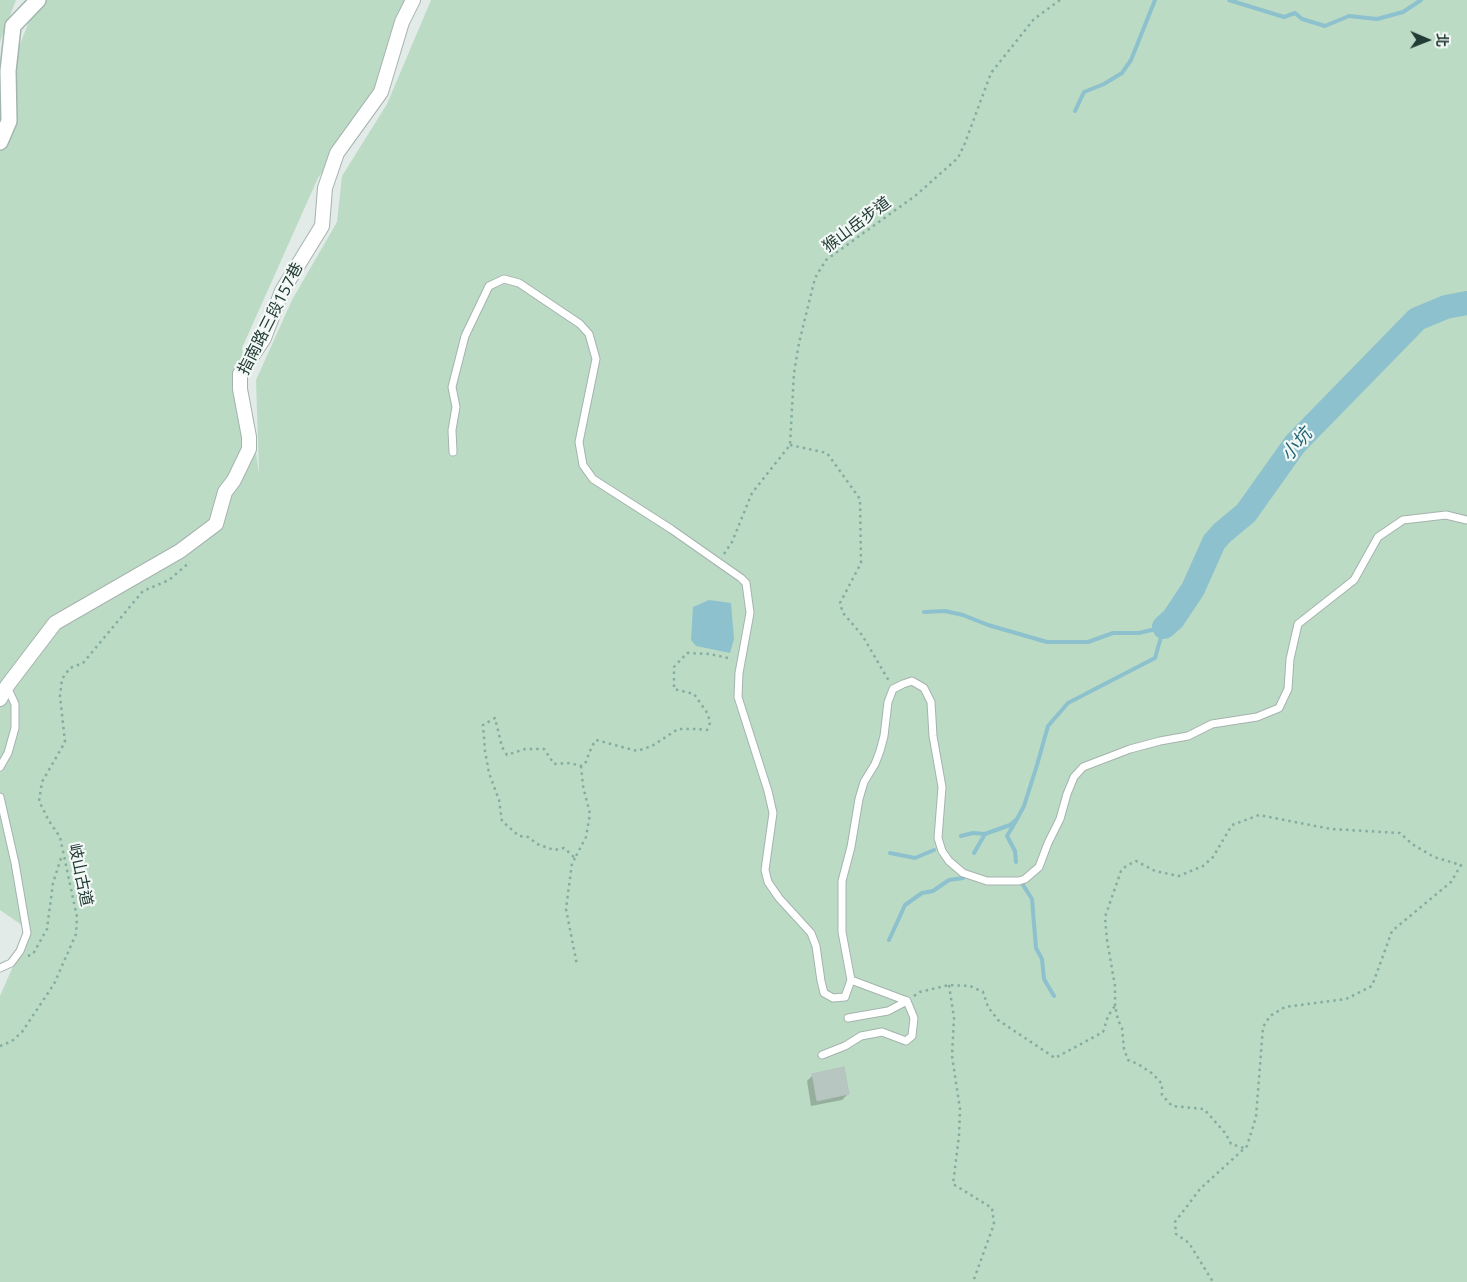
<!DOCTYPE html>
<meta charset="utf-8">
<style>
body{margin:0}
#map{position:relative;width:1467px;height:1282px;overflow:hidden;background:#e2ebe7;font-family:"Noto Sans","Noto Sans TC",sans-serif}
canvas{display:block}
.north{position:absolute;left:1402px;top:15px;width:50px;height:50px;-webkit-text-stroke:4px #f2f8f5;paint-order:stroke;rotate:91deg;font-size:14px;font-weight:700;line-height:20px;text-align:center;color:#233b35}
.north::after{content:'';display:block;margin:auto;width:18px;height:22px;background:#233b35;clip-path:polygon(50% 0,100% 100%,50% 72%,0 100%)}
</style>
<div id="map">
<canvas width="1467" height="1282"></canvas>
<div class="north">北</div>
</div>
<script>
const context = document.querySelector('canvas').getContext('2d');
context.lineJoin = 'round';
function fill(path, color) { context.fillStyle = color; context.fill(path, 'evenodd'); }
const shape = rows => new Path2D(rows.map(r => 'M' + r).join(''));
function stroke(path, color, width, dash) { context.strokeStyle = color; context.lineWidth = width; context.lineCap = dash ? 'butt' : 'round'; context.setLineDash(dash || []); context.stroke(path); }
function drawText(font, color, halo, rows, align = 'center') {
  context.font = font + ' "Noto Sans","Noto Sans TC",sans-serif'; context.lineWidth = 4.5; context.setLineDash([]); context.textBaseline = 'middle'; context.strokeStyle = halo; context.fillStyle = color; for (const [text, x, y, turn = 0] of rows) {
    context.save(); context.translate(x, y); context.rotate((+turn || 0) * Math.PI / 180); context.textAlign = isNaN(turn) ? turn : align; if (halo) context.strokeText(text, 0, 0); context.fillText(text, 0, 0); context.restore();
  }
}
fill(shape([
 [0,0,16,0,0,42],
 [37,0,416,0,381,92,318,178,242,348,259,474,256,380,292,300,337,222,342,176,387,104,431,0,1467,0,1467,1282,0,1282,0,996,29,930,0,910,0,97]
]), '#bcdbc5');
fill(shape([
 [709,600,731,603,734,639,730,653,696,646,691,640,693,607]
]), '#8dc1cd');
fill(shape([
 [813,1075,848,1094,842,1100,811,1106,807,1081]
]), '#0003');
stroke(shape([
 [1229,0,1284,17,1295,13,1302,19,1325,26,1349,16,1377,19,1403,12,1421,0],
 [1075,111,1084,92,1104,84,1122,73,1131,60,1155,0],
 [924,612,945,611,963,615,988,625,1047,642,1088,642,1113,633,1139,633,1164,627],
 [961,836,973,833,985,834,1010,825,1017,819,1024,806,1037,765,1048,726,1068,703,1155,658,1164,627],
 [890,853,915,858,934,850],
 [974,853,985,834],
 [1016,862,1015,851,1007,836,1016,821],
 [1023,885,1032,899,1036,948,1042,959,1044,979,1054,996],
 [889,940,905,905,922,893,933,891,949,880,963,878]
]), '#8dc1cd', 4);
stroke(shape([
 [1164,627,1173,619,1193,589,1214,542,1222,533,1246,513,1295,444,1417,319,1446,307,1467,303]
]), '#8dc1cd', 24);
const building = shape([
 [844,1067,849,1094,817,1101,812,1074,844,1067]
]);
fill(building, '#b7c6c0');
stroke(building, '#b5c4be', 1);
const lane = shape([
 [453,452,452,430,456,407,452,387,465,336,489,286,504,279,519,283,580,324,589,334,596,359,579,442,583,465,593,479,671,529,741,578,746,583,750,613,739,673,738,697,768,791,773,813,765,870,768,882,779,898,811,933,816,946,821,981,824,993,833,998,845,997,851,980,842,932,842,881,851,847,859,799,864,782,875,764,880,751,884,736,888,702,893,689,903,684,912,681,924,688,931,702,933,736,942,787,938,838,942,851,949,861,963,873,987,881,1019,881,1025,879,1039,867,1048,843,1060,819,1067,794,1074,777,1083,767,1130,749,1160,741,1188,736,1212,724,1257,717,1279,708,1288,689,1290,659,1298,624,1354,580,1378,537,1403,520,1446,515,1467,520],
 [0,767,8,753,15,728,15,704,7,687],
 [0,797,15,863,27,933,20,951,11,963,0,968],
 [848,1018,888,1011,907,1001],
 [822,1055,845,1046,861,1036,882,1032,906,1041,912,1036,914,1018,907,1001,851,980]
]);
const street = shape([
 [0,699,7,686,55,623,180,551,216,524,225,492,234,480,249,449,249,437,240,389,240,374,264,338,282,291,322,226,325,188,337,153,381,92,402,22,413,0]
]);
const secondary = shape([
 [0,142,9,121,8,71,13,26,38,0]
]);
stroke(lane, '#a5b3ae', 9);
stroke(street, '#a5b3ae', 16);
stroke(secondary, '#a1b6af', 18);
stroke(shape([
 [790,445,827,453,860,499,861,563,840,603,843,613,862,635,889,681],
 [724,554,732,542,752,493,790,445,794,373,799,343,815,278,826,260,915,196,958,158,965,143,991,73,1034,19,1060,0],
 [581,766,583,786,590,814,586,837,575,858,564,848,554,850,537,844,528,837,519,836,502,821,499,800,489,773,485,751,483,725,495,718,502,747,507,755,525,749,544,749,554,764,570,763,581,766,585,764,592,746,596,740,637,751,652,746,678,729,696,729,707,730,710,723,708,714,694,694,674,689,674,667,687,653,710,654,732,659],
 [575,858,572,863,566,909,577,965],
 [28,956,33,954,47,929,53,883,62,855],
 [949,985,954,1018,952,1056,960,1109,959,1136,953,1184,992,1208,994,1224,973,1282],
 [914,996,920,992,949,985,970,986,983,992,988,1007,998,1020,1055,1058,1103,1032,1108,1016,1115,1006,1118,1020,1122,1028,1124,1049,1128,1060,1138,1064,1153,1074,1162,1084,1162,1095,1172,1106,1204,1109,1226,1134,1231,1144,1244,1148],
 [1115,1006,1115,986,1107,940,1105,917,1121,871,1126,866,1136,861,1155,871,1179,876,1203,866,1213,857,1232,825,1259,815,1331,829,1400,833,1412,844,1434,857,1461,865,1451,882,1392,931,1372,986,1346,999,1285,1007,1270,1016,1263,1027,1256,1117,1247,1146,1200,1189,1175,1222,1176,1234,1189,1243,1213,1282],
 [0,1046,12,1041,22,1032,54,984,76,934,77,917,60,837,49,821,39,801,42,782,65,742,60,696,62,679,70,668,83,663,143,591,169,580,190,562]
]), '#84ada1', 2.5, [2.5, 4]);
stroke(lane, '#fff', 7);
stroke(street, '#fff', 14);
stroke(secondary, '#fff', 15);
drawText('16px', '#233b35', '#f2f8f5', [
 ["猴山岳步道",857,225,-37],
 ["指南路三段157巷",271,319,-63],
 ["岐山古道",80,875,78]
]);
drawText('italic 18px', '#216373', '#f2f8f5', [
 ["小坑",1297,445,-50]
]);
</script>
